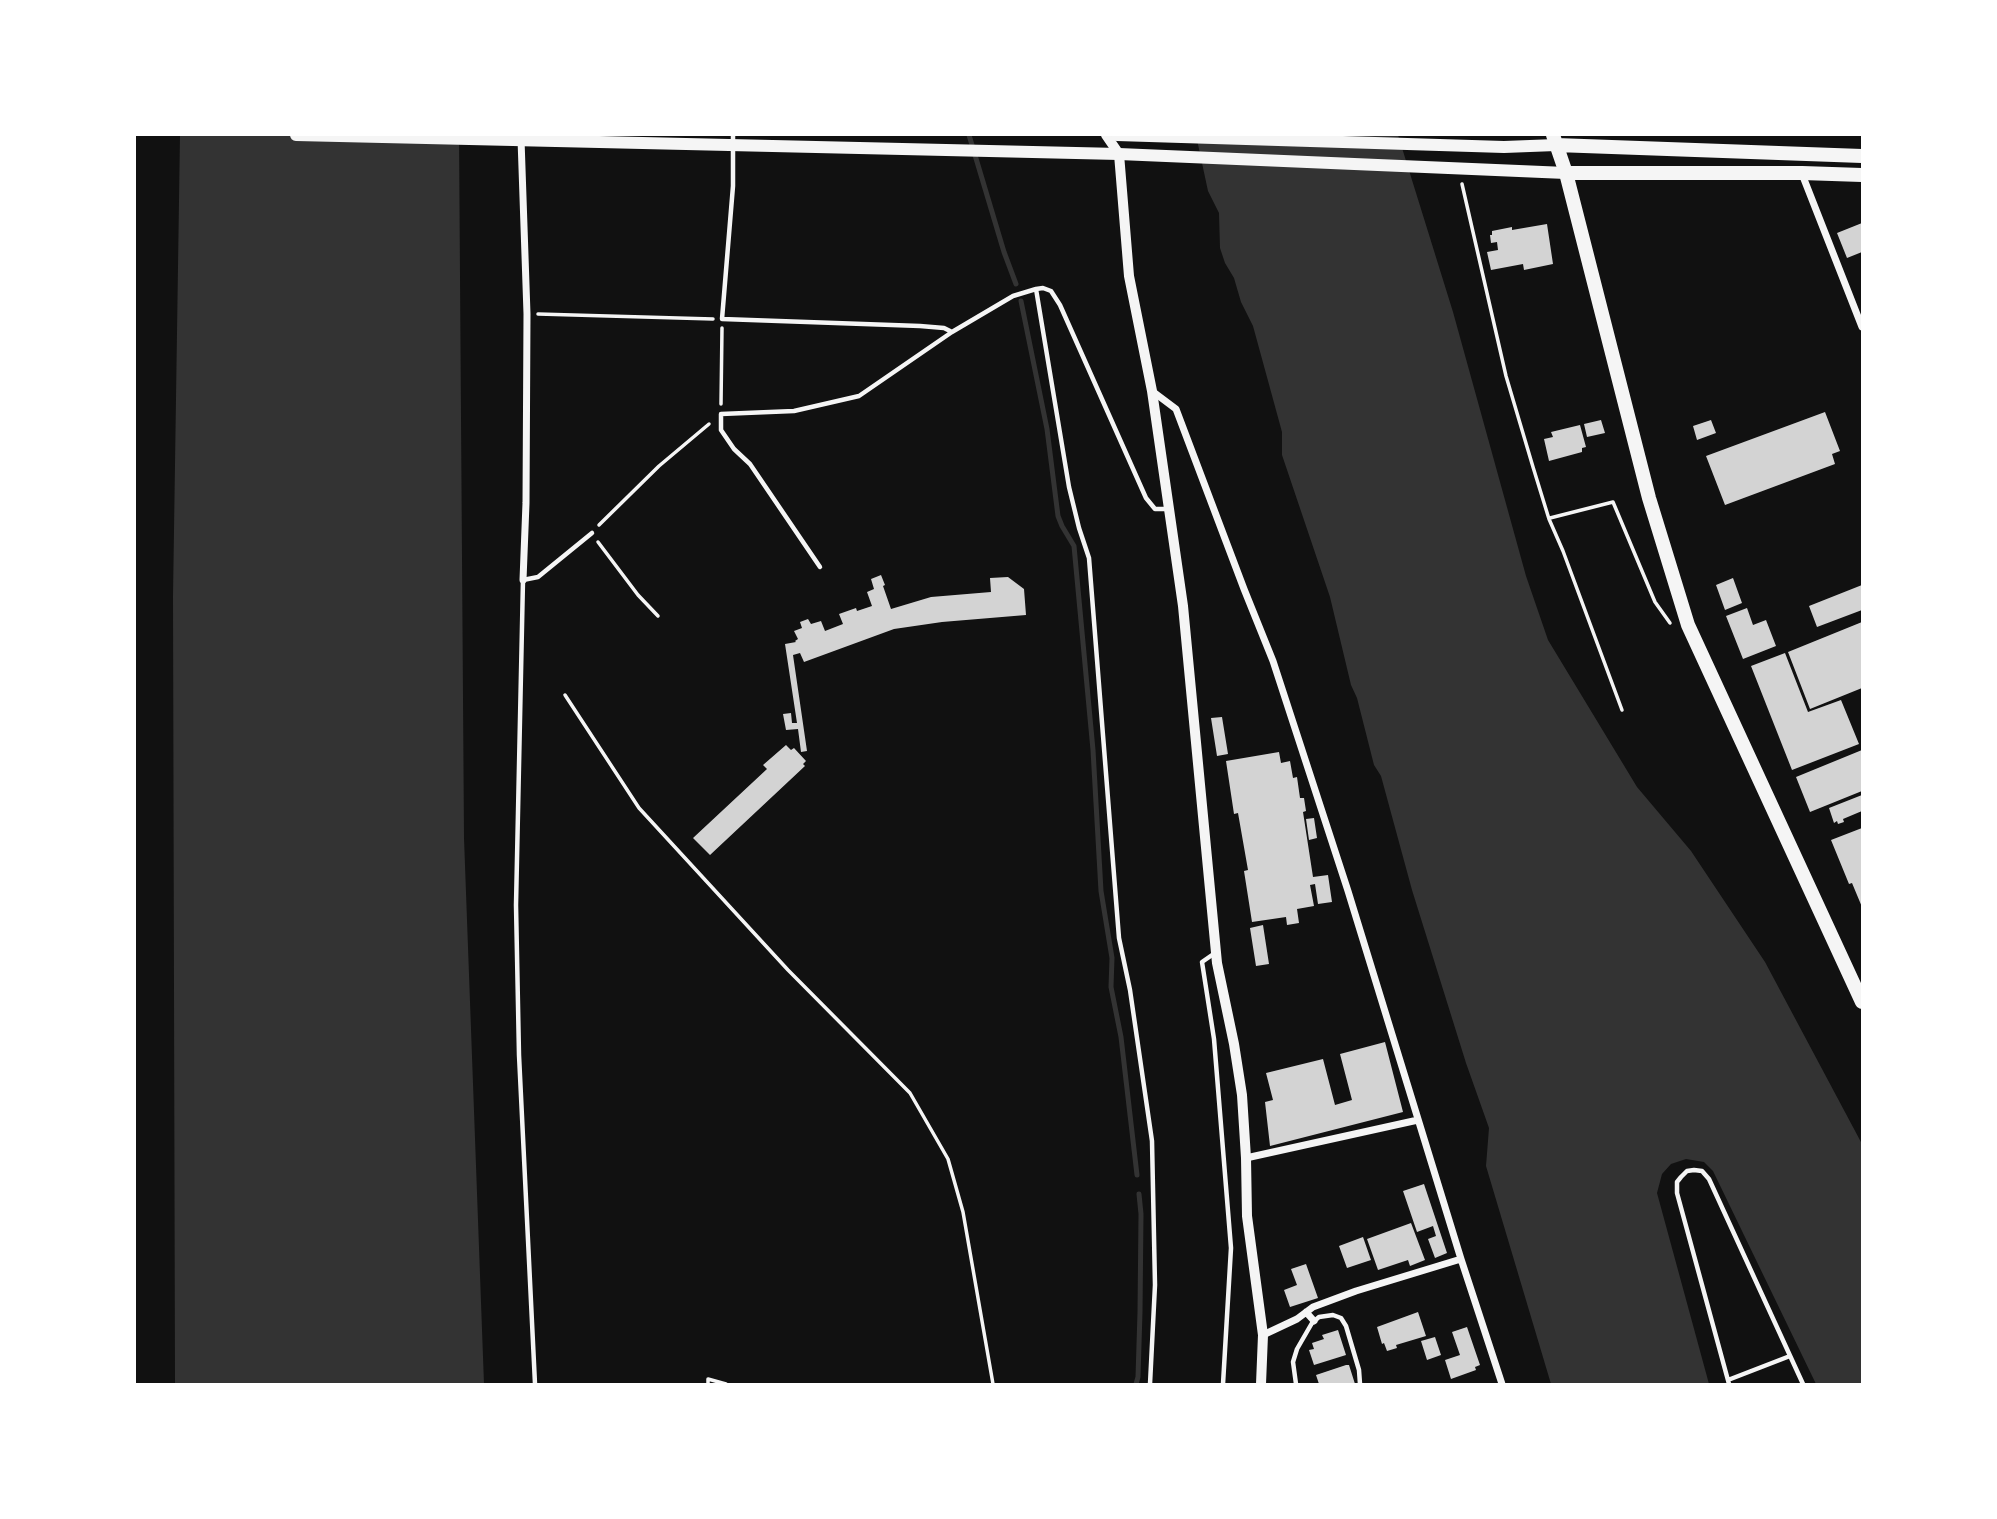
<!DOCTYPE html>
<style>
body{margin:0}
#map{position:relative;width:1997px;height:1519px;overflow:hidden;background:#111;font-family:"Crimson Pro",serif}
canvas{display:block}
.frame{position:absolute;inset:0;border:136px solid #fff;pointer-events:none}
</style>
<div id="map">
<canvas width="1997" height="1519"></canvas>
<div class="frame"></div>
</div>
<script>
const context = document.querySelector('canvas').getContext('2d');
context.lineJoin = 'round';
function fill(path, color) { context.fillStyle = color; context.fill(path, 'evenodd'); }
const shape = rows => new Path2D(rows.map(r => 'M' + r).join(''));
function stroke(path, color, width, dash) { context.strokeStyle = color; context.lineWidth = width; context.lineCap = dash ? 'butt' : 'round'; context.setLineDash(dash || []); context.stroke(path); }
fill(shape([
 [180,135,459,135,464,838,484,1384,175,1384,173,596],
 [1196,135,1398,135,1453,312,1526,576,1548,640,1637,787,1691,851,1765,962,1862,1144,1862,1384,1816,1384,1713,1171,1704,1162,1686,1159,1671,1164,1662,1174,1657,1193,1709,1384,1551,1384,1486,1166,1489,1128,1466,1063,1412,890,1381,776,1374,765,1357,698,1351,685,1330,597,1282,455,1282,432,1253,326,1241,302,1234,278,1225,263,1220,248,1219,213,1208,191]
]), '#333');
stroke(shape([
 [969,135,1004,252,1016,284],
 [1021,301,1047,429,1058,516,1062,526,1074,546,1093,750,1101,891,1112,958,1111,987,1121,1037,1137,1175],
 [1136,1384,1138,1377,1140,1312,1141,1214,1139,1194]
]), '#333', 5);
fill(shape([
 [1862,223,1862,252,1847,258,1837,233],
 [1547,224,1553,264,1524,270,1523,264,1491,270,1487,252,1498,250,1497,242,1491,243,1490,235,1492,235,1492,231,1512,227,1512,230],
 [1825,412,1840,451,1832,454,1835,464,1725,505,1706,456],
 [1601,420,1605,433,1587,437,1584,424],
 [1711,420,1716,433,1697,440,1693,426],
 [1580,425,1586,447,1582,448,1582,452,1549,461,1544,439,1553,437,1551,432],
 [881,575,885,585,883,586,891,609,931,597,991,592,990,578,1008,577,1024,589,1026,615,942,622,894,629,804,662,800,653,793,655,807,751,801,752,798,729,786,730,783,714,791,713,792,723,797,723,785,644,796,642,795,641,798,639,794,631,802,628,800,622,808,619,811,624,821,621,825,631,843,624,839,614,856,608,857,611,872,606,867,592,874,589,871,579],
 [1733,578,1742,603,1725,610,1716,585],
 [1862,585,1862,610,1817,627,1809,606],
 [1747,608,1753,625,1766,620,1776,646,1743,659,1726,616],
 [1862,622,1862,688,1810,709,1788,652],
 [1785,653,1808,712,1841,700,1859,744,1792,770,1751,666],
 [1222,717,1228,754,1217,756,1211,718],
 [786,745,791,750,794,748,806,761,803,764,805,766,710,855,693,838,767,769,763,765],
 [1862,750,1862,791,1810,812,1796,777],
 [1279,752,1281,763,1290,761,1293,778,1297,777,1300,798,1304,798,1306,811,1303,812,1313,877,1328,875,1332,902,1318,904,1315,884,1310,885,1314,906,1297,909,1299,923,1287,925,1286,917,1252,922,1244,871,1248,870,1238,813,1234,814,1226,761],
 [1862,795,1862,811,1843,819,1844,822,1838,824,1837,821,1834,823,1829,808],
 [1314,818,1317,838,1309,840,1306,819],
 [1862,828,1862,907,1852,883,1849,884,1831,840],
 [1263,925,1269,964,1256,966,1250,928],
 [1385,1042,1403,1112,1270,1146,1265,1102,1273,1100,1266,1073,1323,1059,1335,1105,1352,1100,1340,1054],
 [1424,1184,1447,1253,1435,1258,1428,1239,1436,1236,1433,1226,1417,1232,1403,1191],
 [1411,1223,1425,1260,1410,1266,1408,1260,1378,1270,1367,1239],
 [1363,1237,1371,1260,1347,1268,1339,1246],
 [1306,1264,1318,1298,1290,1307,1284,1290,1297,1285,1291,1269],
 [1418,1312,1426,1336,1396,1345,1397,1348,1387,1351,1384,1343,1382,1344,1377,1327],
 [1467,1327,1480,1365,1475,1367,1476,1370,1451,1379,1445,1360,1460,1355,1452,1332],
 [1338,1330,1346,1355,1314,1365,1309,1350,1314,1349,1312,1343,1324,1339,1322,1335],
 [1435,1337,1441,1355,1427,1360,1421,1341],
 [1346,1365,1349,1365,1355,1384,1319,1384,1316,1375]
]), '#d3d3d3');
stroke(shape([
 [1462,184,1506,376,1533,467,1549,519,1563,551,1622,710],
 [538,314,713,319],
 [721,404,722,328],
 [1550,518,1613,502,1655,602,1670,623],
 [599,525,659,466,709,424],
 [598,542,638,595,658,616],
 [565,695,639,808,788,970,910,1093,948,1159,963,1212,993,1384],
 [708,1384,708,1379,726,1384]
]), '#f5f5f5', 3.5);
stroke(shape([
 [733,135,733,186,722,319,920,326,944,328,952,332,1013,296,1036,289,1043,288,1051,291,1060,305,1146,498,1155,509,1169,509],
 [1036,289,1069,487,1079,528,1089,558,1119,938,1130,990,1152,1141,1155,1285,1150,1384],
 [820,567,750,464,734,449,721,430,721,414,794,411,859,396,952,332],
 [1215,953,1202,962,1214,1039,1231,1248,1223,1384],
 [1728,1380,1790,1356],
 [535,1384,519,1055,516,905,523,580,538,577,592,533],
 [1296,1384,1293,1362,1297,1349,1312,1323,1319,1317,1333,1315,1341,1318,1346,1326,1359,1370,1360,1384],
 [1729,1384,1677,1193,1677,1182,1681,1177,1687,1171,1694,1170,1702,1171,1709,1179,1803,1384]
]), '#f5f5f5', 4.5);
stroke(shape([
 [521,139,527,314,526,503,523,580],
 [1802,174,1862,327],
 [1152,391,1176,409,1244,589,1273,661,1348,891,1461,1259,1502,1384],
 [1246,1158,1418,1120],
 [1306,1312,1314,1321],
 [1263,1335,1297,1319,1313,1307,1356,1291,1461,1259]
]), '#f5f5f5', 7);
stroke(shape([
 [1106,135,1119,154,1129,276,1152,391,1183,606,1217,963,1234,1044,1242,1095,1246,1158,1247,1216,1263,1335,1261,1384]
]), '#f5f5f5', 10);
stroke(shape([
 [296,135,1119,154,1566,173],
 [1117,135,1504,147,1556,145]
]), '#f5f5f5', 12);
stroke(shape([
 [1553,135,1566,173,1649,498,1688,625,1862,1002],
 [1556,145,1862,156],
 [1566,173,1802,173,1862,175]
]), '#f5f5f5', 14);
</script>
